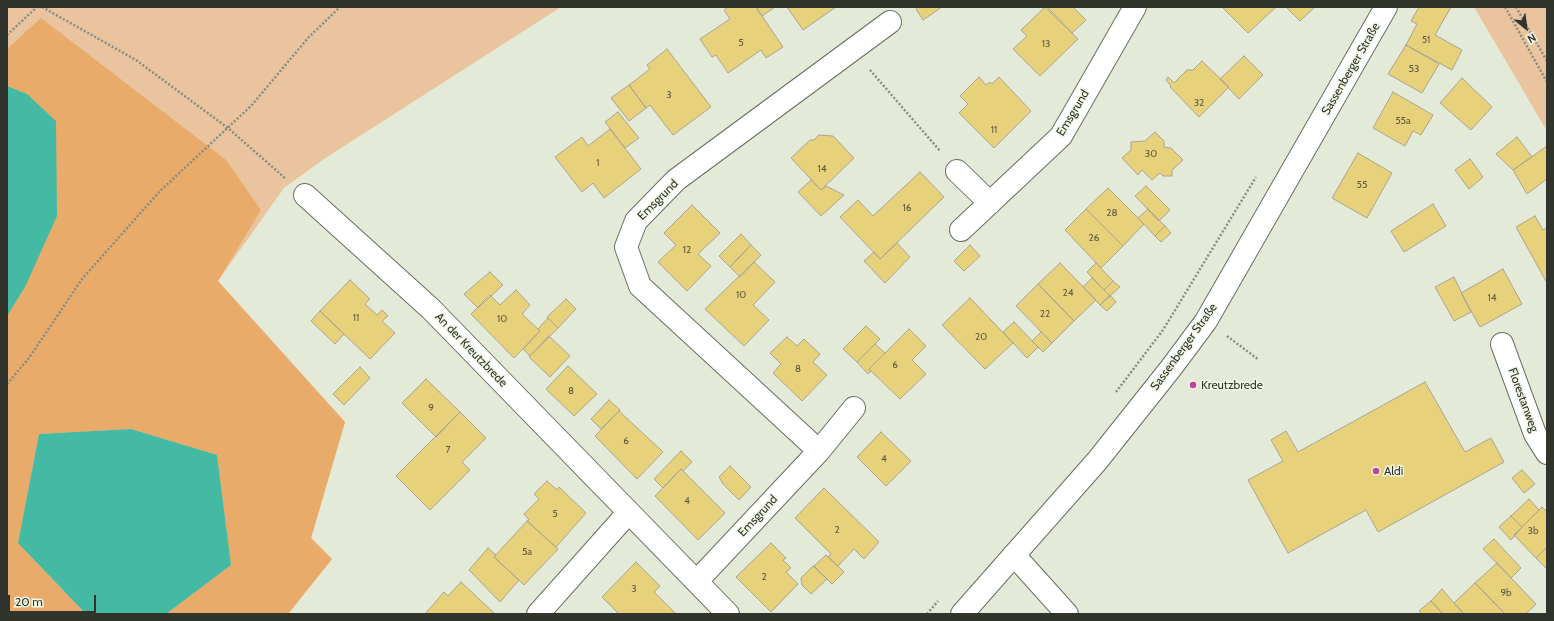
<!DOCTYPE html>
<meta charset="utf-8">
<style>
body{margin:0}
#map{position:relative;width:1554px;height:621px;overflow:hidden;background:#e4ead8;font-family:Cabin,sans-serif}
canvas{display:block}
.frame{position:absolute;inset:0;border:8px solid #31342d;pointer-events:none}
.north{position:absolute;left:1506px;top:8px;width:40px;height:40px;-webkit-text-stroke:3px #f1f7e5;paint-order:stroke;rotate:151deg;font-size:11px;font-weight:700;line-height:16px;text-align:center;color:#31342d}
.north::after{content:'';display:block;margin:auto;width:14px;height:18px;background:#31342d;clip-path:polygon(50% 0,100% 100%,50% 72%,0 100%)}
.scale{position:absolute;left:8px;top:595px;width:88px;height:18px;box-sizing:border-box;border:2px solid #31342d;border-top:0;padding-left:5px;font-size:12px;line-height:14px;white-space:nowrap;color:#31342d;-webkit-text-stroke:3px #f1f7e5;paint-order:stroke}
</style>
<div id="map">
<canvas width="1554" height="621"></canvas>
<div class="frame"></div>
<div class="north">N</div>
<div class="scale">20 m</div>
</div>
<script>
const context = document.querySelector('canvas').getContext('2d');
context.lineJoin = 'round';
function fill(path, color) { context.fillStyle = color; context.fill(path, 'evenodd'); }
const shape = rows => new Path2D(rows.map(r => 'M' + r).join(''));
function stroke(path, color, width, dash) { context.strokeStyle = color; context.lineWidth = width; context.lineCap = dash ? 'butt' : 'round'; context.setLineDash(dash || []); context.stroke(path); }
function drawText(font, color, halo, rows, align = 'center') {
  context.font = font + ' Cabin,sans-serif'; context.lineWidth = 3; context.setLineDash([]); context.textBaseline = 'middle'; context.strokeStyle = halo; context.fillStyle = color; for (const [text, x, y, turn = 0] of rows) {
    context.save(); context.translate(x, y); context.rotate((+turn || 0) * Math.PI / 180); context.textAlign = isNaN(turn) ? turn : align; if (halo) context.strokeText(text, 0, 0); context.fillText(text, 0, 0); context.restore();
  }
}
fill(shape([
 [7,7,561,7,324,159,284,188,218,281,345,422,311,538,332,559,288,614,7,614],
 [1474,7,1547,7,1547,131]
]), '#eac49e');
fill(shape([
 [41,18,226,160,261,210,218,281,345,422,311,538,332,559,288,614,166,614,231,565,217,455,131,429,39,434,18,543,86,614,7,614,7,316,25,287,27,94,7,86,7,49]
]), '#e8ab6a');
fill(shape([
 [7,86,27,94,56,121,57,216,25,287,7,316],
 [131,429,217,455,231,565,166,614,86,614,18,543,39,434]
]), '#44baa5');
const building = shape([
 [728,7,756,7,783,47,766,58,761,50,728,73,716,55,712,57,700,39,730,19,724,10,728,7],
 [756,7,775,7,762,16,756,7],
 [787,7,836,7,803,30,787,7],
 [918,7,942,7,923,20,916,9,918,7],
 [1045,7,1078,39,1040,76,1013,49,1027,36,1021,30,1045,7],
 [1047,7,1073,7,1086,20,1072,33,1047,7],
 [1222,7,1276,7,1248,33,1222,7],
 [1286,7,1315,7,1300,21,1286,7],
 [1419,7,1451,7,1435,35,1462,50,1452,70,1406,45,1417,24,1411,21,1419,7],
 [1406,45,1439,64,1422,93,1388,74,1406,45],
 [667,49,711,107,673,135,650,105,646,108,629,85,650,69,647,65,667,49],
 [1244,56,1263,75,1239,99,1220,79,1244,56],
 [1202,61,1229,87,1199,117,1170,87,1171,86,1166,80,1168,77,1174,83,1187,70,1193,70,1202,61],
 [979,77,986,85,990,82,992,84,999,77,1031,111,994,148,959,113,968,104,960,96,979,77],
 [1462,78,1492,107,1471,130,1440,103,1462,78],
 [629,85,646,108,629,121,611,98,629,85],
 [1393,92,1433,115,1421,135,1413,131,1405,146,1373,128,1393,92],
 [618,112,639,138,625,148,605,122,618,112],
 [610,129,641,169,604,198,593,183,582,192,555,157,582,137,588,146,610,129],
 [1155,132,1164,141,1164,147,1171,148,1183,160,1172,170,1172,176,1163,176,1160,173,1152,180,1142,170,1138,175,1122,158,1131,150,1131,142,1145,141,1155,132],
 [819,135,833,136,854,158,821,190,791,158,810,140,814,140,819,135],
 [1517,137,1532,157,1513,170,1496,154,1517,137],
 [1547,146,1547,179,1527,194,1513,170,1547,146],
 [1358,153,1392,173,1367,218,1332,198,1358,153],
 [1470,159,1483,177,1469,189,1455,170,1470,159],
 [920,172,944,197,880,259,840,217,858,200,873,216,920,172],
 [811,180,821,190,826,186,844,195,821,216,798,192,811,180],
 [1146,186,1170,210,1159,221,1135,196,1146,186],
 [1108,188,1144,224,1123,246,1086,209,1108,188],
 [1433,204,1446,226,1404,252,1391,231,1433,204],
 [692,205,720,233,698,254,711,266,687,291,658,262,676,245,664,233,692,205],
 [1086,209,1123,246,1101,268,1065,230,1086,209],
 [1148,209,1165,226,1155,236,1138,218,1148,209],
 [1535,216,1543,230,1547,228,1547,283,1516,227,1535,216],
 [1165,226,1171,233,1161,242,1155,236,1165,226],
 [741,234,751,245,730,267,719,256,741,234],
 [897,243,910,257,885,283,864,261,874,252,880,259,897,243],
 [751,245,761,255,740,277,730,267,751,245],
 [970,245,980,256,964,271,954,261,970,245],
 [754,262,775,282,753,305,769,320,744,346,705,309,754,262],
 [1060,263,1096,300,1074,321,1038,284,1060,263],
 [1096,263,1113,281,1104,290,1087,272,1096,263],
 [1503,269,1522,304,1480,327,1461,293,1503,269],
 [490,272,503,285,478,308,464,294,490,272],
 [1454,277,1471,312,1454,321,1435,287,1454,277],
 [1092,278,1110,296,1100,305,1083,287,1092,278],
 [350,280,370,299,365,304,377,315,382,310,388,316,382,321,395,333,370,359,320,311,350,280],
 [1113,281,1120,287,1110,296,1104,290,1113,281],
 [1038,284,1074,321,1052,343,1016,306,1038,284],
 [516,290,530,305,522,314,540,331,514,358,471,314,490,295,500,305,516,290],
 [1110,295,1116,302,1107,311,1100,305,1110,295],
 [970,298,1013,343,985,369,942,325,970,298],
 [566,299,576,309,558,328,547,317,566,299],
 [320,311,344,334,335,344,311,321,320,311],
 [548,318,558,328,530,356,523,349,540,331,538,329,548,318],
 [1014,322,1038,347,1027,358,1003,332,1014,322],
 [866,326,880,339,857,362,843,349,866,326],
 [909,329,926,346,912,360,926,374,900,399,869,369,909,329],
 [1041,332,1052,343,1043,352,1032,341,1041,332],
 [549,336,570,356,550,377,529,357,549,336],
 [787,337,797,346,804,339,820,354,813,362,827,375,802,401,773,373,781,364,770,353,787,337],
 [875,344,885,353,869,369,871,371,868,374,857,362,875,344],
 [568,366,597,394,574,416,546,389,568,366],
 [360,367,370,378,344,405,333,394,360,367],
 [426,379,460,412,436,437,402,403,426,379],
 [1425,382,1465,452,1491,438,1504,462,1378,532,1366,510,1288,553,1248,480,1283,461,1271,440,1286,431,1298,452,1425,382],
 [609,400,620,410,601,429,591,419,609,400],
 [619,411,663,452,637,479,595,436,619,411],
 [460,412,486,438,462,462,470,470,430,510,396,476,460,412],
 [881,432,911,461,886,486,857,457,881,432],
 [681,451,692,462,683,471,681,469,663,488,654,479,681,451],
 [730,466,751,487,739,500,723,484,719,477,730,466],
 [681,469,725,513,698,540,655,496,681,469],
 [1522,470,1535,484,1524,493,1512,478,1522,470],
 [547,481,557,490,559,487,586,513,556,547,527,521,529,520,524,514,539,499,534,494,547,481],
 [824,488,879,542,864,559,854,549,838,566,828,557,831,554,795,518,824,488],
 [1529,499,1539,510,1522,527,1511,516,1529,499],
 [1542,507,1547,512,1547,547,1536,558,1514,535,1542,507],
 [1511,516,1522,527,1511,540,1499,527,1511,516],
 [527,521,558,549,524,585,494,557,527,521],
 [1494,539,1521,568,1511,578,1483,549,1494,539],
 [771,543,786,558,783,560,791,568,786,572,798,584,771,612,736,577,771,543],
 [1547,547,1547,569,1536,558,1547,547],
 [488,548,496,555,494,557,519,580,500,602,469,570,488,548],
 [826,555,844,572,832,584,814,566,826,555],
 [636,562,660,586,654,592,676,614,619,614,602,597,636,562],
 [1497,563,1536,604,1526,614,1505,614,1475,583,1497,563],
 [813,566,827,579,811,594,802,585,801,578,813,566],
 [461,582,495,614,425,614,444,592,448,596,461,582],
 [1475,583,1505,614,1464,614,1454,603,1475,583],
 [1442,589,1454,603,1464,614,1443,614,1431,601,1442,589],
 [1431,601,1443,614,1422,614,1419,611,1431,601]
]);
fill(building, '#e8d17b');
stroke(building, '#a8a492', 1);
const minor = shape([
 [957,171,990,203],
 [305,195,431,309,728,614],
 [961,230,1061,136,1135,7],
 [1502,344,1535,434,1547,453],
 [819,451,640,286,626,247,636,221,676,180,890,22],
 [1014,555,1067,614],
 [697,581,819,451,854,408],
 [538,614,628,513]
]);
const tertiary = shape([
 [962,614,1097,461,1171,368,1206,321,1386,7]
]);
stroke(minor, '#696f5f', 24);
stroke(tertiary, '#696f5f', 24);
stroke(shape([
 [42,7,136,60,228,128,286,179],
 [1505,7,1547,82],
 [1516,7,1547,61],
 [7,35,37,7],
 [870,70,940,151],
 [1227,336,1259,360],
 [7,384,29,358,82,279,160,191,251,106,308,38,340,7],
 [1116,392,1163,330,1256,177],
 [927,614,938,601]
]), '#888c80', 2.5, [2, 2]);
stroke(minor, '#fff', 22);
stroke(tertiary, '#fff', 22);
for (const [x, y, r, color] of [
 [1193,385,4,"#bf4598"],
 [1376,471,4,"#bf4598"]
]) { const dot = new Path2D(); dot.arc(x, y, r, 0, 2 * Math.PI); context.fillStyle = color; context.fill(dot); stroke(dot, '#f1f7e5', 1.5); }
drawText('10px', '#5f5b40', null, [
 ["51",1426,40],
 ["5",741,43],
 ["13",1046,44],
 ["53",1414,69],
 ["3",669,95],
 ["32",1199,103],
 ["55a",1403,121],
 ["11",994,130],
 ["30",1151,154],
 ["1",598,163],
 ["14",822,169],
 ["55",1362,185],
 ["16",907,208],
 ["28",1112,213],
 ["26",1094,238],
 ["12",687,250],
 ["24",1068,293],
 ["10",741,295],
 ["14",1492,298],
 ["22",1045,314],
 ["11",356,318],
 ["10",502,319],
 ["20",981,337],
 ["6",895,365],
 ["8",798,369],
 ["8",571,391],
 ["9",431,408],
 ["6",626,441],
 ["7",448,450],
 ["4",884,459],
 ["4",687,501],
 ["5",555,514],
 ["2",837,530],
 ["3b",1533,531],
 ["5a",527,552],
 ["2",764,577],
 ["3",634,589],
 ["9b",1506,593]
]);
drawText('12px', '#31342d', '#f1f7e5', [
 ["Sassenberger Straße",1351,69,-60],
 ["Emsgrund",1073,113,-59],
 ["Emsgrund",658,200,-45],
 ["Sassenberger Straße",1184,347,-54],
 ["An der Kreutzbrede",471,350,46],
 ["Florestanweg",1523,400,70],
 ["Emsgrund",758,516,-47]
]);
drawText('12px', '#31342d', '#f1f7e5', [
 ["Kreutzbrede",1201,385],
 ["Aldi",1384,471]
], 'left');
</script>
